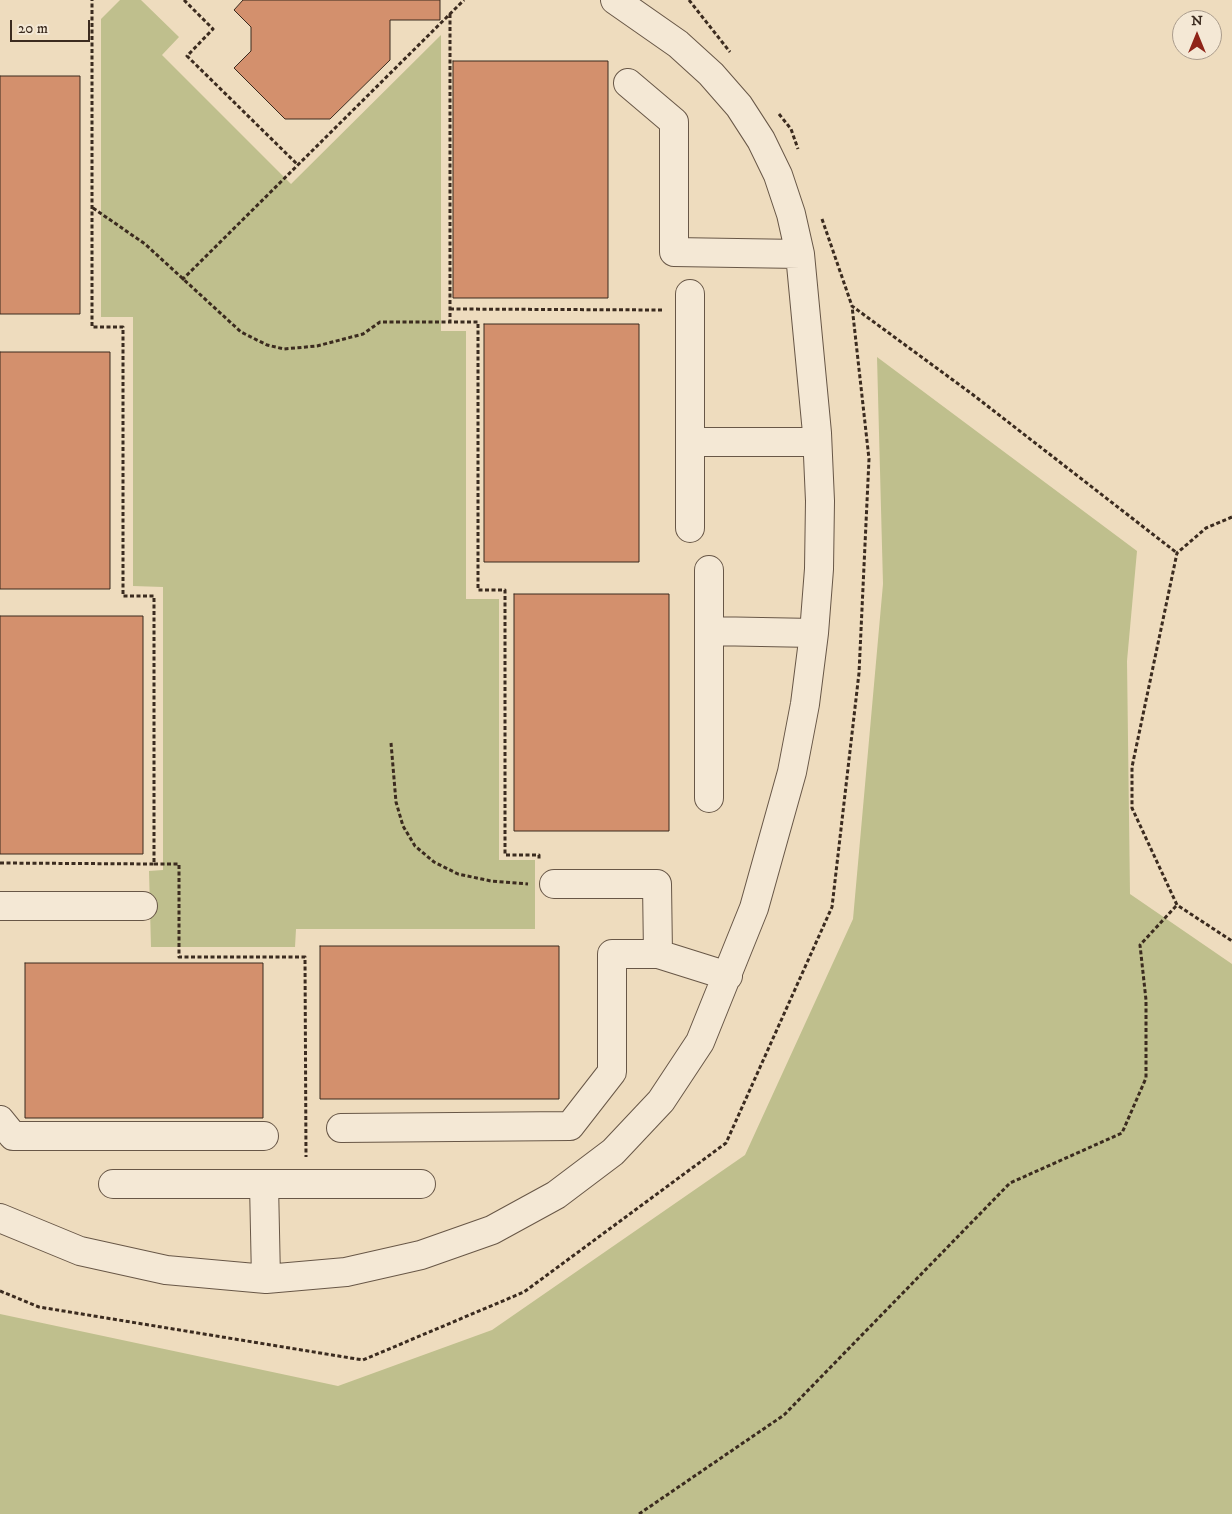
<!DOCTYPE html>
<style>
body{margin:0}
#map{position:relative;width:1232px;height:1514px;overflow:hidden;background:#eedcbe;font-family:"IM FELL DW Pica",serif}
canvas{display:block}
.north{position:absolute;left:1172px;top:10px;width:50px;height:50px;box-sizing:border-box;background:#f4e8d5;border:1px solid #aa9c8c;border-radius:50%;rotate:0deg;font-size:14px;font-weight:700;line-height:20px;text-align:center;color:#3b2b1f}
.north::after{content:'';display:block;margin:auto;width:18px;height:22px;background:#8f2418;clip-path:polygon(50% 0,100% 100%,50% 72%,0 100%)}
.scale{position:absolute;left:10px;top:20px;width:80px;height:22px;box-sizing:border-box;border:2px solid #3b2b1f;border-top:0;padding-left:6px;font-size:15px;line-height:18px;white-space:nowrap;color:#3b2b1f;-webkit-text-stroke:4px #f4e8d5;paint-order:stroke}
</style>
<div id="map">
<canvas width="1232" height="1514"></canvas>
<div class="north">N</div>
<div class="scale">20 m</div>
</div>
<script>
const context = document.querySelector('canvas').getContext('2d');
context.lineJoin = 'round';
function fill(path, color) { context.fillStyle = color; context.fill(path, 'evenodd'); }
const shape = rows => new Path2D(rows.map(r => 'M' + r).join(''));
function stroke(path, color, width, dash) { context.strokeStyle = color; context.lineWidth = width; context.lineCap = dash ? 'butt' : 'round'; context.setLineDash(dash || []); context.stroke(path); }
fill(shape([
 [120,0,141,0,179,37,162,55,291,184,441,35,441,331,466,331,466,599,499,599,499,860,535,860,535,929,296,929,295,947,151,947,149,871,163,870,163,587,133,586,133,317,101,317,101,19],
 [877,357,1137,551,1127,661,1130,894,1232,964,1232,1514,0,1514,0,1314,338,1386,492,1330,745,1155,853,919,883,584]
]), '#bfbf8d');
const building = shape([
 [243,0,440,0,440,20,390,20,390,60,330,119,285,119,234,68,251,51,251,27,234,10,243,0],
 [453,61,608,61,608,298,453,298,453,61],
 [0,76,80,76,80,314,0,314,0,76],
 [484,324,639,324,639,562,484,562,484,324],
 [0,352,110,352,110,589,0,589,0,352],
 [514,594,669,594,669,831,514,831,514,594],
 [0,616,143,616,143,854,0,854,0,616],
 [320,946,559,946,559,1099,320,1099,320,946],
 [25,963,263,963,263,1118,25,1118,25,963]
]);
fill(building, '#d3906d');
stroke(building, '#3b2b1f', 1);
const minor = shape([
 [628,83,674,122,674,252,800,254],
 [690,294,690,528],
 [690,442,817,442],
 [709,570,709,798],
 [709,631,814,633],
 [554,884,657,884,658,954],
 [0,906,143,906],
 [0,1120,13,1136,264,1136],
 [341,1128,570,1126,612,1072,612,954,658,954,728,976],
 [113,1184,421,1184],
 [264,1184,266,1279],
 [0,1218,80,1251,166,1270,266,1279,346,1272,421,1255,492,1230,556,1195,613,1152,661,1101,700,1042,754,908,792,772,805,704,814,633,819,569,820,501,817,433,800,254,791,214,778,175,761,140,739,106,711,74,678,44,615,0]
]);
stroke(minor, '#685747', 30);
stroke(shape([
 [184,0,213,29,187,56,298,165],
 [689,0,730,52],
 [450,14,450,322,478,322,478,590,505,590,505,855,539,855,539,861],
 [779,114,791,129,798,149],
 [93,208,145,244,241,332,267,345,284,349,317,346,363,334,380,322,450,322],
 [822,219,852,306,972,394,1177,553],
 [182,280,464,0],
 [450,309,664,310],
 [1232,517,1206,528,1177,553,1132,767,1132,808,1177,905,1232,941],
 [391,743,396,802,403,826,415,846,434,862,458,874,491,881,528,884],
 [0,863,154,864,154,596,123,596,123,327,92,327,92,0],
 [154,864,179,864,179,957,305,957,306,1157],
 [0,1291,39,1307,363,1360,524,1292,726,1143,832,907,859,673,869,459,852,306],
 [639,1514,784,1415,1010,1183,1122,1133,1146,1078,1146,1000,1140,945,1177,905]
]), '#3b2b1f', 3, [4, 2.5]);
stroke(minor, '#f4e8d5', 28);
</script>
